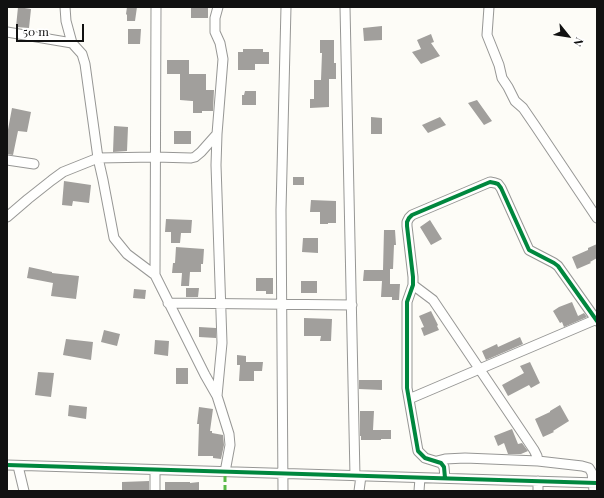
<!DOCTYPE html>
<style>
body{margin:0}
#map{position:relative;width:604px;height:498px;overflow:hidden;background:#fdfcf7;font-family:"Playfair Display",serif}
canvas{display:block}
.frame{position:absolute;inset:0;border:8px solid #111;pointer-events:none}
.north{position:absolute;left:548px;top:16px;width:40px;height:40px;-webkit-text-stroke:3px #fff;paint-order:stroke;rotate:120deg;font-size:11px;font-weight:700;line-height:16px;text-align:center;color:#111}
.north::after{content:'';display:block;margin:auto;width:14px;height:18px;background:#111;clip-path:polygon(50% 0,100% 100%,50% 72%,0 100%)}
.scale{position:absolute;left:16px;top:24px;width:68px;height:18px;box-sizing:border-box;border:2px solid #111;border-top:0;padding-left:5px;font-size:12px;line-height:14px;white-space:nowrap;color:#111;-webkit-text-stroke:3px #fff;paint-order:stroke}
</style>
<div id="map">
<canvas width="604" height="498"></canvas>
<div class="frame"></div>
<div class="north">N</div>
<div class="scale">50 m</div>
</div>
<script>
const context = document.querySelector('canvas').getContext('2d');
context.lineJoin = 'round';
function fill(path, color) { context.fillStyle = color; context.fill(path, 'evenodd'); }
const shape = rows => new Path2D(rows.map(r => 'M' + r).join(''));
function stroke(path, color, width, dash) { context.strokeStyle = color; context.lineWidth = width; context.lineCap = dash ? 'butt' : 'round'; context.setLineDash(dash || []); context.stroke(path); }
fill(shape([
 [18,7,31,9,29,28,16,27],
 [127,7,137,7,135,21,127,21,127,15,126,14],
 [191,7,208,7,208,18,191,18],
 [382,26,382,40,364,41,363,28],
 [128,29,141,29,140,44,128,44],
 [431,34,434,42,431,43,440,56,421,64,412,52,421,49,417,40],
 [320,40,334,40,334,63,336,63,336,79,329,79,329,107,310,108,310,99,314,99,314,80,321,80,322,53,320,53],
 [243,49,263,49,263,52,269,52,269,64,255,64,255,70,238,70,238,52,243,52],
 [167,60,189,60,189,74,206,74,206,90,214,90,213,111,202,111,202,113,193,113,193,101,192,101,180,100,180,74,167,74],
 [245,91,256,91,256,105,242,105,242,95,244,95],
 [477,100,492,121,484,125,468,103],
 [12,108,31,112,27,132,18,131,13,155,7,154,7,135],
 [371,117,382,118,382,134,371,134],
 [440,117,446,125,428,133,422,125],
 [114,126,128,127,127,151,113,152],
 [174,131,191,131,191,144,174,144],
 [293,177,304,177,304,185,293,185],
 [64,181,91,185,89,203,73,201,72,206,62,205],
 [311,200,336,201,336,223,328,223,328,224,320,224,320,212,310,212],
 [166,219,192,220,191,233,181,233,180,243,171,243,171,232,165,232],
 [430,220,442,239,431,245,420,227],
 [384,230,395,230,396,245,394,245,393,269,390,269,390,284,400,284,399,300,392,300,392,297,381,297,382,281,363,281,364,270,383,270],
 [303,238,318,238,318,253,302,252],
 [597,244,597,258,590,262,591,263,577,269,572,257,588,250,588,248],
 [176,247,204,249,203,264,201,264,201,272,190,272,189,286,181,286,182,273,172,273,173,263,175,263],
 [29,267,52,272,52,273,79,276,76,299,51,296,53,283,27,278],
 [256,278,273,278,273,294,266,294,266,291,256,291],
 [301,281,317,281,317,293,301,293],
 [186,288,199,288,198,297,186,297],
 [134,289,146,290,145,299,133,298],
 [572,302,578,316,584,313,587,317,564,327,562,322,560,323,553,311,559,307],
 [431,311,438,325,437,326,439,330,424,336,421,328,424,327,419,316],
 [304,318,332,319,331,341,320,341,321,336,304,336],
 [199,327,216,328,216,338,199,337],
 [104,330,120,334,117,346,101,342],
 [520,337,523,344,486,360,482,351,497,344,498,347],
 [66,339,93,342,91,360,63,355],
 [155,340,169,341,168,356,154,354],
 [237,355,246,356,246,362,263,362,262,371,254,371,254,381,239,381,240,365,237,365],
 [530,362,540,383,531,388,529,385,508,396,502,385,524,373,520,366],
 [176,368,188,368,188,384,176,384],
 [38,372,54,373,51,397,35,395],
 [359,380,382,380,382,390,359,389],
 [69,405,87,407,86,419,68,416],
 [560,405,569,421,553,431,554,432,543,437,535,419,550,412,550,411],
 [199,407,213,409,210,431,212,431,212,433,223,435,224,445,221,459,213,458,213,456,198,456,199,424,197,424],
 [360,411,374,411,373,430,391,430,391,439,381,439,381,440,361,440,361,436,360,436],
 [512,429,518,444,522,443,528,451,521,454,508,454,504,443,498,446,494,436],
 [149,481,149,491,122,491,122,482],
 [165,482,190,482,190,483,199,482,199,491,165,491]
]), '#a19f9c');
const minor = shape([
 [65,7,66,21,72,43,82,54,85,64,98,158,103,180,114,238,127,254,155,275,205,375,217,396,229,434,230,445,225,472],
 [345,7,355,476],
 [489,7,487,35,499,65,502,78,508,87,515,101,523,108,536,127,597,218],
 [7,32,72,43],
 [7,160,34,164],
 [7,217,28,199,52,180,63,172,98,158,155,157,191,158,195,157,201,152,217,134],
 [155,275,156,7],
 [413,285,433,300,534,450,537,456,538,461],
 [168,303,352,305],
 [217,396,222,343,216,165,217,134,223,59,220,43,215,32,215,18,218,7],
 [409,399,597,319],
 [437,461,445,459,465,458,538,461,582,466,589,468,592,473,594,491],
 [7,465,597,483],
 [18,466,24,491],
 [155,470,155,491],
 [445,478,444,467,441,463,425,458,418,451,407,388,407,302,413,285,413,277,407,226,407,222,409,218,412,215,490,182,495,183,498,184,501,188,529,250,554,263,558,266,597,321],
 [283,491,281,210,286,7],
 [359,491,361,476],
 [419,491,420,478],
 [538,491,538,481]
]);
stroke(minor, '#979795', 11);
stroke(minor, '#fffffe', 9);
stroke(shape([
 [225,491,225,472]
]), '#58b947', 3, [6, 3]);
stroke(shape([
 [7,465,597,483],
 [445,478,444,467,441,463,425,458,418,451,407,388,407,302,413,285,413,277,407,226,407,222,409,218,412,215,490,182,495,183,498,184,501,188,529,250,554,263,558,266,597,321]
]), '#00873e', 4);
</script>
